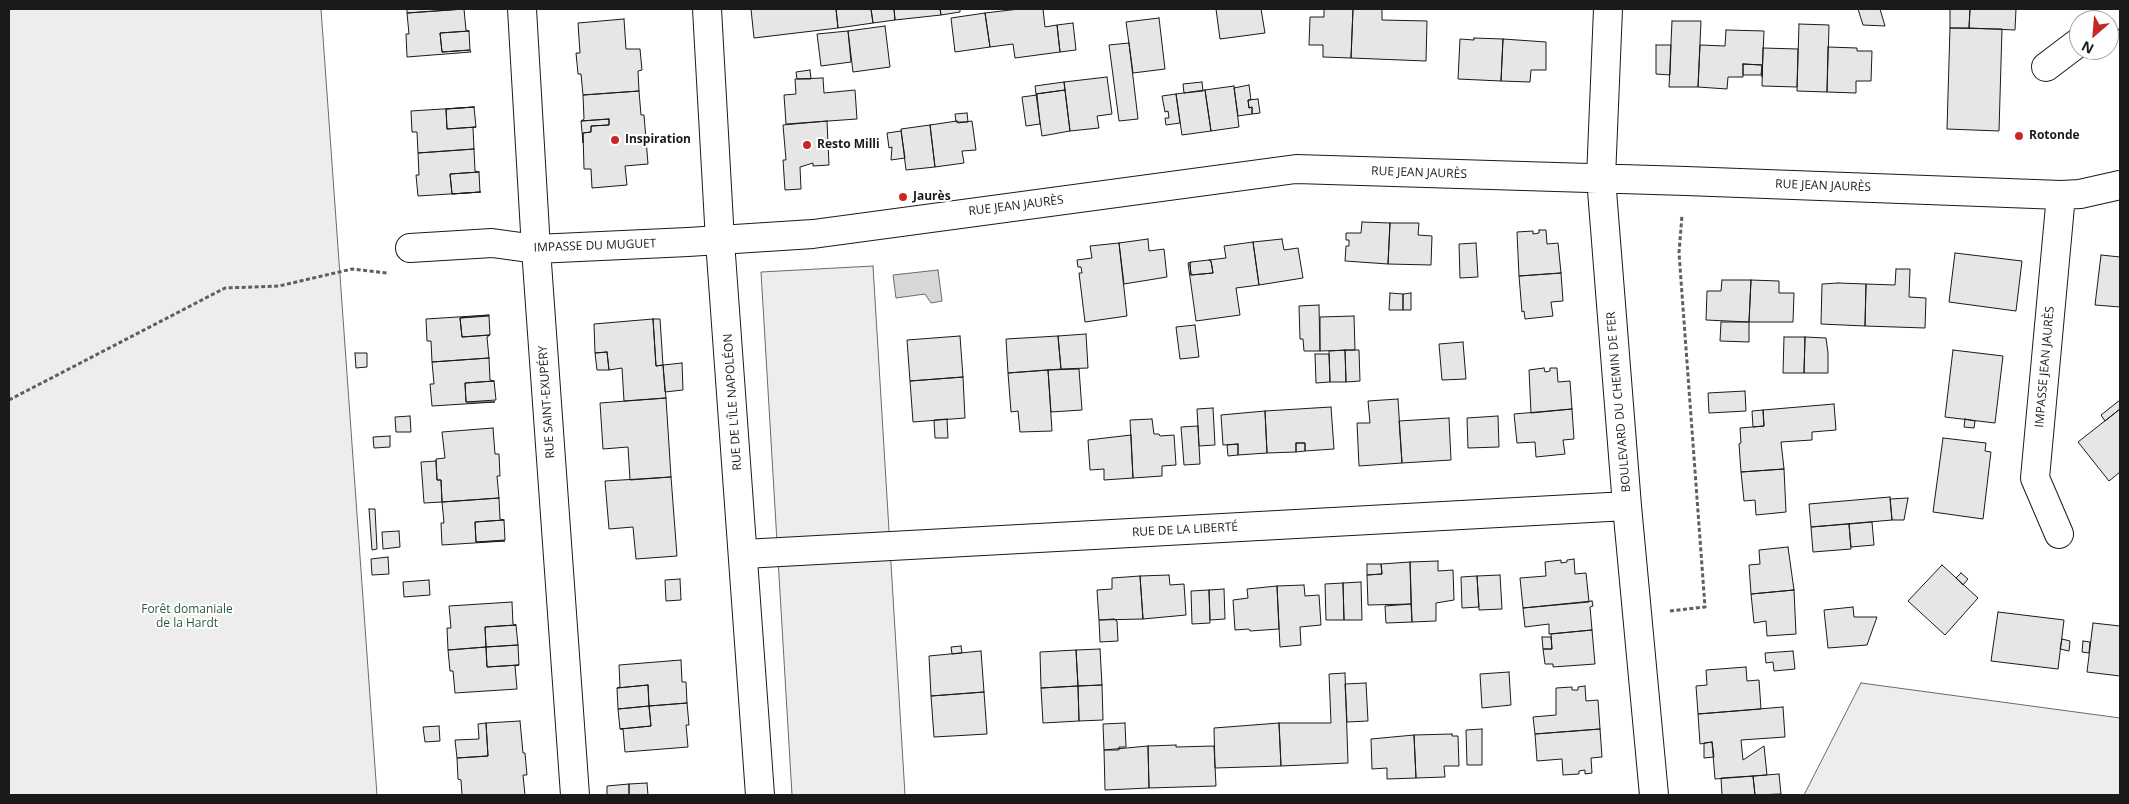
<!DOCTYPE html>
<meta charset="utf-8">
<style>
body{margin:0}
#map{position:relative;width:2129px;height:804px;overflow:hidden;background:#fff;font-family:"Open Sans",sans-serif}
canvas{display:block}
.frame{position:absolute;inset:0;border:10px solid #1a1a1a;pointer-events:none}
.north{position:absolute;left:2069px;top:10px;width:50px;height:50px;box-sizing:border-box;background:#fff;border:1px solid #a3a3a3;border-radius:50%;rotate:207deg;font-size:14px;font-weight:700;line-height:20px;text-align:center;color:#1a1a1a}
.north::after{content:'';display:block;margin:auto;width:18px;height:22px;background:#c62828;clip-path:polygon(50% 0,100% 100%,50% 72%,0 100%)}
</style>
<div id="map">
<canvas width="2129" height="804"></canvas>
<div class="frame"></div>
<div class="north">N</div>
</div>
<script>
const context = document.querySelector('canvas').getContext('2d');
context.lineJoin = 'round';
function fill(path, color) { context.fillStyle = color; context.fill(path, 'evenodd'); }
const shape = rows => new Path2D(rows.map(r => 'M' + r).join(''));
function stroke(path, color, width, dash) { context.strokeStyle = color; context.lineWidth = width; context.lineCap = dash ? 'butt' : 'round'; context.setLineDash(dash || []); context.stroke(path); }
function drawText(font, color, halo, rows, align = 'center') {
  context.font = font + ' "Open Sans",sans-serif'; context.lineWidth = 4; context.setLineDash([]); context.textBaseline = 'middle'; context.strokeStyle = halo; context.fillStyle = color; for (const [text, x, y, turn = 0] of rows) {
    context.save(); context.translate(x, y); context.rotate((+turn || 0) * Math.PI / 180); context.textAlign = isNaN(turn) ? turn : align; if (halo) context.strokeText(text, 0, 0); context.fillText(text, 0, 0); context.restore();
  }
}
const green = shape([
 [9,9,321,9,377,795,9,795,9,9],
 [873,266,905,795,792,795,761,272,873,266],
 [1861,683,2120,718,2120,795,1804,795,1861,683]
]);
fill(green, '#ededed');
stroke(green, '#6a6a6a', 1);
const water = shape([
 [938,270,942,301,931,303,925,294,896,298,893,275,938,270]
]);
fill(water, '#d7d7d7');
stroke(water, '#6a6a6a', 1);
const building = shape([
 [407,9,464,9,407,13,407,9],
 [464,9,466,30,469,31,440,33,442,52,470,50,471,52,407,57,406,34,409,34,407,13,464,9],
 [751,9,836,9,838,28,754,38,751,9],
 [836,9,871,9,873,23,838,28,836,9],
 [871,9,894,9,895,20,873,23,871,9],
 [894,9,940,9,941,15,895,20,894,9],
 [940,9,960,9,960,12,941,15,940,9],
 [1019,9,1043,9,1045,27,1057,25,1060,52,1015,58,1013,44,990,47,985,13,1019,9],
 [1216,9,1261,9,1265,33,1220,39,1216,9],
 [1324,9,1353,9,1351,58,1323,57,1323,45,1309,45,1310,17,1324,17,1324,9],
 [1353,9,1382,9,1382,20,1427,21,1426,61,1351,58,1353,9],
 [1858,9,1880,9,1885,26,1863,25,1858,9],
 [1950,9,1970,9,1969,28,1950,28,1950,9],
 [1970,9,2016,9,2015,30,1969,28,1970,9],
 [985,13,990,47,955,52,951,18,985,13],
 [1159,18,1165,69,1133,73,1126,22,1159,18],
 [624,19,626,49,640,49,642,70,638,71,639,91,583,95,581,74,578,74,576,53,580,53,578,23,624,19],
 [1672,21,1701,21,1698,87,1669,87,1672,21],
 [1073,23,1076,50,1060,52,1057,25,1073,23],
 [1799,24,1829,25,1827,92,1797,91,1799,24],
 [885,26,890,67,853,72,848,31,885,26],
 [1950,28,2002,29,1999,131,1947,129,1950,28],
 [1726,30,1764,31,1762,77,1762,65,1743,64,1743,77,1728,77,1727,89,1698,87,1700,45,1725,46,1726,30],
 [469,31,470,50,442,52,440,33,469,31],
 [848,31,851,62,821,66,817,34,848,31],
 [1474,38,1503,39,1501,81,1458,79,1460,39,1474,40,1474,38],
 [1503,39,1546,42,1546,70,1531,70,1530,82,1501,81,1503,39],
 [1129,43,1138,119,1119,121,1109,45,1129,43],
 [1656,45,1671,45,1670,75,1656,74,1656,45],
 [1828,47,1857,48,1857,51,1872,51,1871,81,1856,81,1856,93,1827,92,1828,47],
 [1763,48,1798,49,1797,87,1762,86,1763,48],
 [1743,64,1762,65,1761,75,1743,75,1743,64],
 [810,70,811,79,797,79,796,72,810,70],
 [1107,77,1112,114,1097,116,1099,128,1070,131,1064,82,1107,77],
 [823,78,824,93,855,90,857,119,786,124,784,95,796,94,795,79,823,78],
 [1064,82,1065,90,1036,94,1035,86,1064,82],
 [1202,82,1203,91,1184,93,1183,84,1202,82],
 [1249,85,1251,100,1248,100,1249,108,1252,107,1252,114,1238,116,1234,88,1249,85],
 [1234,86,1239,127,1211,131,1205,90,1234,86],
 [1065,90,1070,131,1042,136,1036,94,1065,90],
 [1205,90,1211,131,1182,135,1176,94,1205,90],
 [639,91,641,115,644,115,648,164,625,166,627,185,592,188,591,169,584,169,583,133,591,132,591,126,609,125,609,119,581,121,584,119,583,95,639,91],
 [1176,94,1180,123,1166,125,1165,118,1169,118,1168,111,1165,112,1162,96,1176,94],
 [1037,95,1040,124,1026,126,1022,97,1037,95],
 [1258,99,1260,113,1252,114,1252,107,1249,108,1248,100,1258,99],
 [474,107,446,109,447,129,476,127,473,128,474,149,418,153,417,132,412,132,411,111,474,107],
 [474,107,476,127,447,129,446,109,474,107],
 [967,113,968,122,956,122,955,114,967,113],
 [609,119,609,125,591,126,591,132,583,133,583,143,581,121,609,119],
 [827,121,829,165,813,166,813,163,800,167,801,189,785,190,783,160,786,160,783,125,827,121],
 [957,121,958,123,972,121,976,150,962,151,964,163,935,167,930,125,957,121],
 [930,125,935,167,906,170,901,129,930,125],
 [901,131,905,158,891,160,892,147,889,148,887,133,901,131],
 [474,149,475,171,479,172,450,174,452,194,481,192,418,196,416,175,419,175,418,153,474,149],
 [479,172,480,192,452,194,450,174,479,172],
 [1362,222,1390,223,1388,264,1345,261,1346,246,1349,246,1349,240,1346,240,1346,233,1361,233,1362,222],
 [1390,223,1419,223,1418,235,1432,236,1431,265,1388,264,1390,223],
 [1539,230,1546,230,1547,244,1558,243,1561,273,1519,276,1517,232,1533,231,1533,234,1539,233,1539,230],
 [1148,239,1149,251,1164,249,1167,277,1124,284,1119,243,1148,239],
 [1282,239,1284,250,1298,248,1303,278,1259,285,1253,242,1282,239],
 [1253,242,1259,285,1236,288,1240,315,1196,321,1188,263,1191,262,1190,264,1191,275,1213,273,1211,261,1209,260,1226,258,1224,246,1253,242],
 [1119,243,1127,316,1085,322,1079,273,1082,273,1081,267,1078,267,1077,260,1092,258,1090,246,1119,243],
 [1476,243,1478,277,1460,278,1459,244,1476,243],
 [1955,253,2022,261,2016,311,1949,302,1955,253],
 [2101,255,2120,257,2120,307,2095,305,2101,255],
 [1209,260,1211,261,1213,273,1191,275,1190,264,1191,262,1209,260],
 [1896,269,1910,269,1909,297,1926,298,1925,328,1865,326,1866,284,1895,285,1896,269],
 [1561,273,1563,301,1551,302,1553,316,1525,319,1524,311,1522,312,1519,276,1561,273],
 [1722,280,1751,280,1749,322,1706,320,1707,291,1721,291,1722,280],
 [1751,280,1779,281,1779,293,1794,293,1793,322,1749,322,1751,280],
 [1838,283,1866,284,1865,326,1821,324,1822,284,1838,283],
 [1390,293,1403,294,1403,310,1389,310,1390,293],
 [1411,293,1411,310,1403,310,1403,294,1411,293],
 [1319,305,1320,351,1304,351,1303,339,1300,339,1299,306,1319,305],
 [489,315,460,318,462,337,490,335,487,337,489,358,432,362,431,341,427,341,426,319,489,315],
 [489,316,490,335,462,337,460,318,489,316],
 [1354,316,1355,350,1320,351,1320,317,1354,316],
 [653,319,656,366,663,365,666,398,624,401,622,368,609,370,607,352,595,353,594,324,653,319],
 [653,319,660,319,663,365,656,366,653,319],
 [1721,322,1749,322,1749,342,1720,341,1721,322],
 [1195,325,1199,357,1180,359,1176,327,1195,325],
 [1086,334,1088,368,1061,369,1058,336,1086,334],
 [960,336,963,377,910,381,907,340,960,336],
 [1058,336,1061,369,1008,373,1006,339,1058,336],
 [1784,337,1805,337,1804,373,1783,373,1784,337],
 [1805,337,1826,338,1828,353,1828,373,1804,373,1805,337],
 [1463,342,1466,379,1442,380,1439,344,1463,342],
 [1345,350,1346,382,1330,382,1329,351,1345,350],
 [1345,350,1359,350,1360,381,1346,382,1345,350],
 [1953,350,2003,356,1995,423,1945,417,1953,350],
 [607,352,609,370,597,370,595,353,607,352],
 [355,353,367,353,367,367,356,368,355,353],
 [1315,354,1329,354,1330,382,1316,383,1315,354],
 [489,358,490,380,494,381,465,383,466,402,495,402,432,406,430,384,434,384,432,362,489,358],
 [682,363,683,390,665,392,663,365,682,363],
 [1544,368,1545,372,1550,371,1550,368,1557,368,1558,382,1570,381,1572,409,1531,413,1529,370,1544,368],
 [1079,369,1082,410,1051,412,1048,370,1079,369],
 [1048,370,1052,431,1020,432,1018,411,1011,412,1008,373,1048,370],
 [963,377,965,418,913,422,910,381,963,377],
 [494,381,496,400,466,402,465,383,494,381],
 [1745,391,1746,411,1709,413,1708,393,1745,391],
 [666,398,671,477,630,480,628,447,603,449,600,403,666,398],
 [1398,399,1402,463,1359,466,1357,423,1370,423,1368,401,1398,399],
 [2120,400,2120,409,2105,421,2101,415,2120,400],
 [1834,404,1836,430,1812,432,1812,440,1781,442,1784,469,1741,472,1739,444,1741,443,1740,428,1764,426,1763,410,1834,404],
 [1331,407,1334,449,1305,451,1305,443,1296,443,1296,452,1267,453,1265,411,1331,407],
 [1213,408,1215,445,1199,446,1197,409,1213,408],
 [1572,409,1574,439,1563,440,1565,454,1536,457,1535,442,1517,443,1514,414,1572,409],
 [2120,409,2120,472,2109,481,2078,442,2120,409],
 [1763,410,1764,426,1753,427,1752,411,1763,410],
 [1265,411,1267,453,1238,455,1238,444,1223,445,1221,415,1265,411],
 [410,416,411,432,396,432,395,417,410,416],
 [1498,416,1499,447,1468,448,1467,418,1498,416],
 [1449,418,1451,460,1402,463,1399,421,1449,418],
 [947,419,948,438,935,438,934,420,947,419],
 [1152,419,1154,434,1159,434,1160,436,1174,435,1176,465,1162,466,1162,476,1133,478,1130,420,1152,419],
 [1965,419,1975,421,1974,428,1964,427,1965,419],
 [1198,426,1200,464,1184,465,1181,427,1198,426],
 [493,428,495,454,499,454,500,476,497,476,499,498,442,502,441,480,437,480,436,461,436,459,445,458,442,432,493,428],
 [1131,435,1133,478,1104,480,1104,469,1090,470,1088,440,1131,435],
 [390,436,390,447,374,448,373,437,390,436],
 [1943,438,1986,443,1985,451,1991,452,1983,519,1933,512,1943,438],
 [1296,443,1305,443,1305,451,1296,452,1296,443],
 [1238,444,1238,455,1228,456,1227,445,1238,444],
 [436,461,437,480,441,480,442,502,424,503,421,462,436,461],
 [1784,469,1786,512,1756,515,1755,500,1744,501,1741,472,1784,469],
 [671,477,677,556,636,559,633,527,609,529,605,481,671,477],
 [1890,497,1892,520,1811,527,1809,504,1890,497],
 [499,498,500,519,504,520,475,522,476,542,505,541,442,545,441,523,444,523,442,502,499,498],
 [1908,498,1904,520,1892,520,1890,499,1908,498],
 [369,509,375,509,377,549,372,550,369,509],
 [504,520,505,540,476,542,475,522,504,520],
 [1872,522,1874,545,1851,547,1849,524,1872,522],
 [1849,524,1851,549,1813,552,1811,527,1849,524],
 [399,531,400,547,383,549,382,532,399,531],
 [1788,547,1794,590,1751,594,1749,565,1760,564,1759,550,1788,547],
 [388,557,389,574,372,575,371,559,388,557],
 [1574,559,1575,574,1586,573,1589,602,1523,608,1520,578,1546,576,1545,562,1561,560,1561,563,1567,562,1567,560,1574,559],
 [1438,561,1438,571,1453,570,1454,600,1436,603,1436,621,1412,622,1410,562,1438,561],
 [1410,562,1411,604,1368,605,1367,575,1382,574,1381,564,1410,562],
 [1367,564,1381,564,1382,574,1367,575,1367,564],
 [1942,565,1978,598,1945,635,1908,601,1942,565],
 [1961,573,1968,579,1963,585,1956,578,1961,573],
 [1169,575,1170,585,1184,584,1186,615,1143,619,1140,576,1169,575],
 [1500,575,1502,609,1479,610,1477,576,1500,575],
 [1140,576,1143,619,1099,620,1097,590,1112,589,1112,578,1140,576],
 [1477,576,1479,607,1462,608,1461,577,1477,576],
 [680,579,681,600,666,601,665,580,680,579],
 [429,580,430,595,404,597,403,582,429,580],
 [1361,582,1362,620,1344,620,1343,583,1361,582],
 [1343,583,1344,620,1326,620,1325,584,1343,583],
 [1304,585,1305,596,1319,595,1321,625,1300,627,1301,645,1280,647,1277,586,1304,585],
 [1277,586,1279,629,1250,631,1249,629,1235,630,1233,600,1248,598,1247,589,1277,586],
 [1224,589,1225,619,1210,620,1209,590,1224,589],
 [1209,590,1210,623,1192,624,1191,591,1209,590],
 [1794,590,1796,634,1767,636,1766,621,1754,623,1751,594,1794,590],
 [1592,601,1593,606,1590,607,1592,630,1549,634,1549,624,1525,627,1523,608,1592,601],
 [512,602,513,624,516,625,485,627,486,647,448,650,447,628,451,628,449,606,512,602],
 [1411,604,1412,622,1386,623,1385,606,1411,604],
 [1853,607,1854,617,1877,617,1867,645,1828,648,1824,610,1853,607],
 [1998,612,2064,620,2058,669,1991,661,1998,612],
 [1114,619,1117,621,1118,641,1100,642,1099,620,1114,619],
 [2093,623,2120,626,2120,676,2087,672,2093,623],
 [516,625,518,645,486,647,485,627,516,625],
 [1592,630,1595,664,1553,667,1553,664,1545,664,1543,649,1552,649,1551,634,1592,630],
 [1542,637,1551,637,1552,649,1543,649,1542,637],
 [2062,639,2070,641,2069,651,2060,649,2062,639],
 [2083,641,2090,642,2089,653,2082,652,2083,641],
 [518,645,519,665,487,667,486,647,518,645],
 [961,646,962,653,952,654,951,647,961,646],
 [486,647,487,667,519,665,515,666,517,689,455,693,453,671,450,671,448,650,486,647],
 [1100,649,1102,685,1078,686,1076,650,1100,649],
 [1076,650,1078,686,1041,688,1040,652,1076,650],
 [981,651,984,692,931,696,929,656,981,651],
 [1793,651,1795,669,1774,671,1773,662,1766,663,1765,653,1793,651],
 [681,660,682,682,686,682,687,703,649,706,648,685,617,688,620,687,619,665,681,660],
 [1746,667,1747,681,1759,680,1761,709,1698,714,1696,686,1707,685,1706,670,1746,667],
 [1509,672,1511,705,1482,708,1480,674,1509,672],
 [1345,673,1348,763,1281,766,1279,723,1331,723,1329,674,1345,673],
 [1366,683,1368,721,1347,722,1345,684,1366,683],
 [648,685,649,706,618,709,617,688,648,685],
 [1102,685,1103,720,1079,721,1078,686,1102,685],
 [1078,686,1079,721,1043,723,1041,688,1078,686],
 [1585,686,1586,701,1598,700,1600,729,1535,734,1533,717,1556,715,1556,688,1572,687,1572,690,1578,690,1578,687,1585,686],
 [984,692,987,734,934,737,931,696,984,692],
 [687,703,689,725,686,725,688,747,625,752,623,729,620,729,651,726,649,706,687,703],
 [649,706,651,726,620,729,618,709,649,706],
 [1783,707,1785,737,1741,740,1743,760,1764,746,1767,775,1715,779,1712,742,1700,744,1698,714,1783,707],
 [520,721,523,753,525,753,527,775,523,775,525,795,462,795,461,780,458,779,457,758,488,756,486,723,520,721],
 [486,723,488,756,457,758,455,740,479,739,478,724,486,723],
 [1125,723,1126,747,1119,747,1119,750,1104,750,1103,724,1125,723],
 [1279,723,1281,766,1215,768,1214,728,1279,723],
 [439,726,440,741,425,742,423,727,439,726],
 [1482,729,1482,765,1467,765,1466,730,1482,729],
 [1600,729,1602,757,1591,758,1592,773,1585,774,1585,770,1579,771,1579,774,1563,775,1562,759,1537,761,1535,734,1600,729],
 [1452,734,1452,736,1458,736,1459,766,1444,766,1445,777,1416,778,1414,735,1452,734],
 [1414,735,1416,778,1387,779,1387,768,1372,769,1371,739,1414,735],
 [1712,742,1714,757,1704,758,1704,743,1712,742],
 [1176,745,1176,747,1214,746,1216,786,1149,788,1148,746,1176,745],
 [1148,746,1149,788,1105,790,1104,750,1148,746],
 [1779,774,1781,794,1755,795,1753,776,1779,774],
 [1753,776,1755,795,1722,795,1721,778,1753,776],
 [647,783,648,795,629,795,629,784,647,783],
 [629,784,629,795,607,795,607,786,629,784]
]);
fill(building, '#e6e6e6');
stroke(building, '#1a1a1a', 1);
const minor = shape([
 [522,9,536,249,575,795],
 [1608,9,1601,178,1627,506,1654,795],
 [2107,20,2120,10],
 [2046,67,2079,42],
 [410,248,492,243,536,249,688,242,813,234,1296,169,1686,181,2061,195,2080,194,2120,185],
 [2059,534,2035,478,2061,195],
 [744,554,1627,506]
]);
const major = shape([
 [707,9,720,241,760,795]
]);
stroke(minor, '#1a1a1a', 30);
stroke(major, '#1a1a1a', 30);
stroke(shape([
 [9,400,225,288,279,286,352,269,387,273],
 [1670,611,1705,607,1679,253,1682,215]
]), '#5f5f5f', 3, [4, 2.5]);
stroke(minor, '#fff', 28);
stroke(major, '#fff', 28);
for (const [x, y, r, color] of [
 [2019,136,5,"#c62828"],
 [615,140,5,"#c62828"],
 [807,145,5,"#c62828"],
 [903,197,5,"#c62828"]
]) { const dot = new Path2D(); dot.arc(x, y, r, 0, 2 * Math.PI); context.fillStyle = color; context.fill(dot); stroke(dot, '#fff', 2); }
drawText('bold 12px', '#1a1a1a', '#fff', [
 ["Rotonde",2029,136],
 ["Inspiration",625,140],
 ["Resto Milli",817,145],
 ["Jaurès",913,197]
], 'left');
drawText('12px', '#1a1a1a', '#fff', [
 ["RUE JEAN JAURÈS",1419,173,2],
 ["RUE JEAN JAURÈS",1823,186,2],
 ["RUE JEAN JAURÈS",1016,206,-7],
 ["IMPASSE DU MUGUET",595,246,-2],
 ["IMPASSE JEAN JAURÈS",2045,367,-85],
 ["RUE SAINT-EXUPÉRY",547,402,-94],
 ["RUE DE L'ÎLE NAPOLÉON",733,402,-94],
 ["BOULEVARD DU CHEMIN DE FER",1619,402,-95],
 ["RUE DE LA LIBERTÉ",1185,530,-3]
]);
drawText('12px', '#2b5a34', '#fff', [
 ["Forêt domaniale",187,610],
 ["de la Hardt",187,624]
]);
</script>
